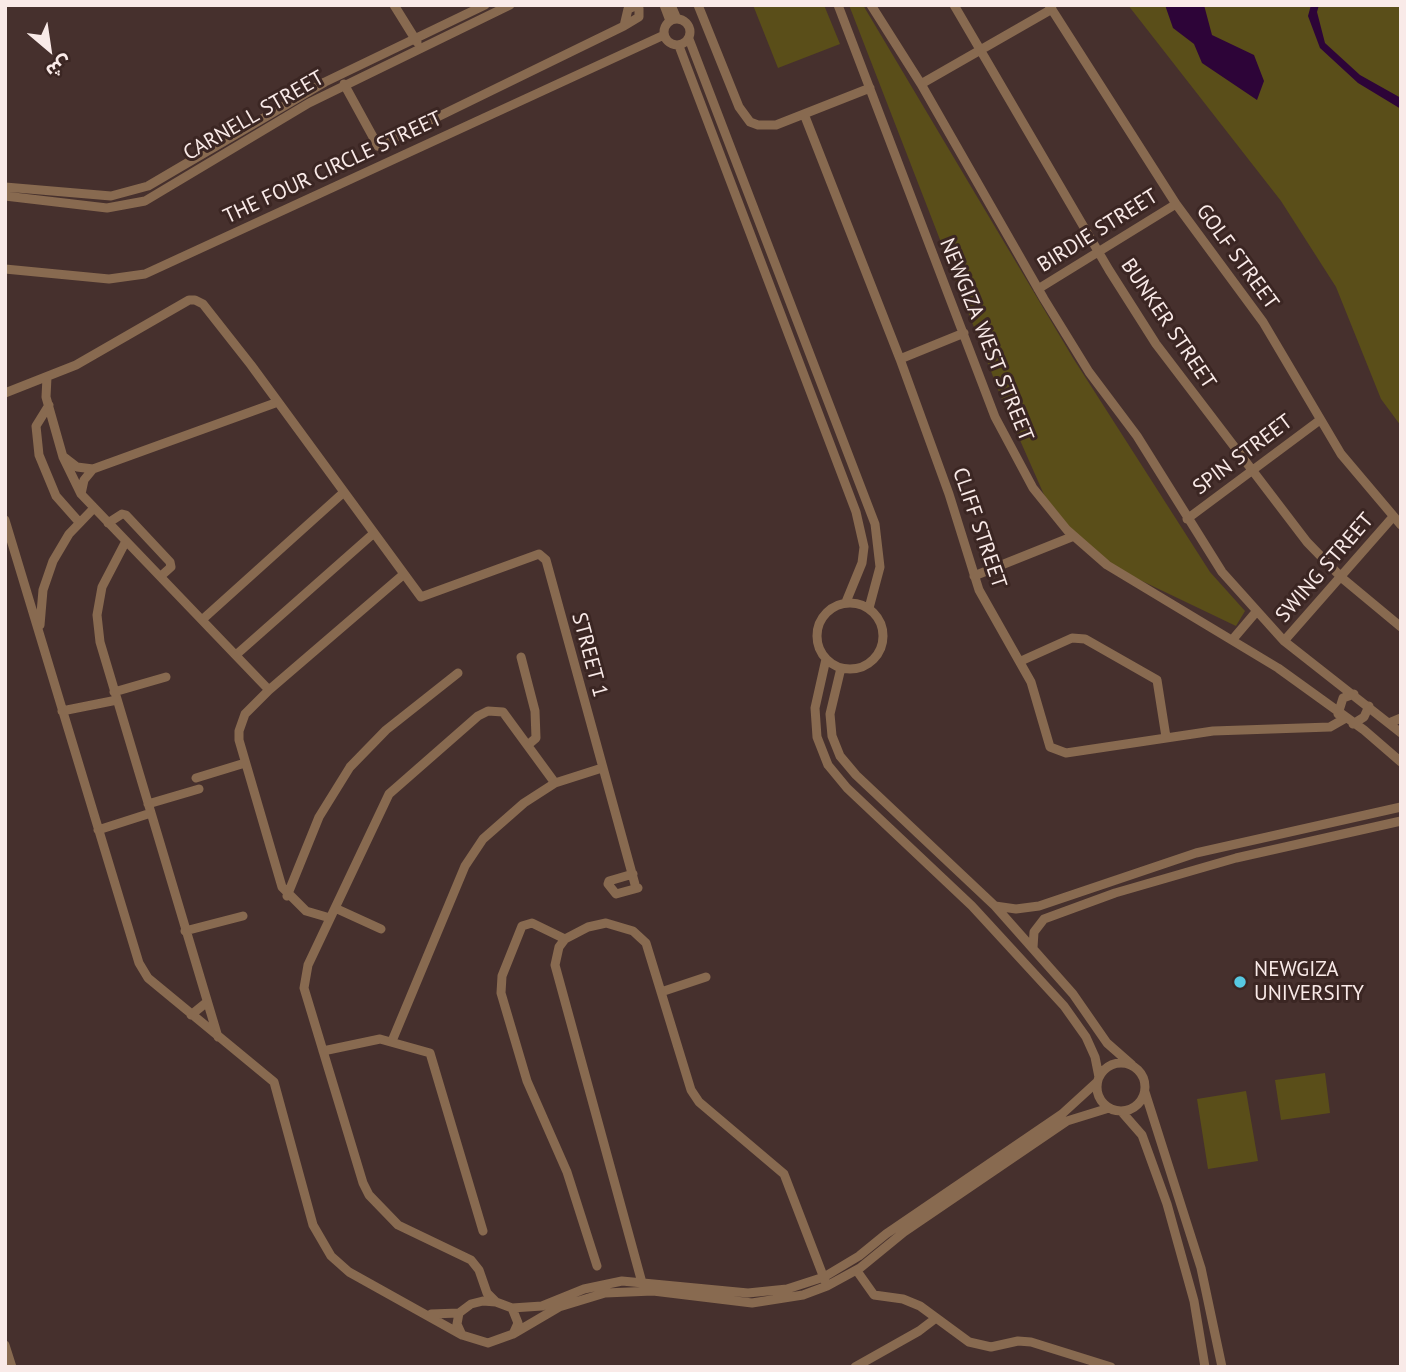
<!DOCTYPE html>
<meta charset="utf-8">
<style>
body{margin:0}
#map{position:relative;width:1406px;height:1372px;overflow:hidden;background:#46302d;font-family:"PT Sans","Noto Sans Arabic",sans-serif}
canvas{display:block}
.frame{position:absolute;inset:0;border:7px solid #f9eae8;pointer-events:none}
.north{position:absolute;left:14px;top:14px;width:70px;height:70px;-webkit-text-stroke:5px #3b2623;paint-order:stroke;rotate:151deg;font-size:19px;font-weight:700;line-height:28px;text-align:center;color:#f9eae8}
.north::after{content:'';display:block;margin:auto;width:24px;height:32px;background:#f9eae8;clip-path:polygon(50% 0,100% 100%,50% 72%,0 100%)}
</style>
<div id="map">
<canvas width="1406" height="1372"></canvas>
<div class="frame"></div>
<div class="north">ش</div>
</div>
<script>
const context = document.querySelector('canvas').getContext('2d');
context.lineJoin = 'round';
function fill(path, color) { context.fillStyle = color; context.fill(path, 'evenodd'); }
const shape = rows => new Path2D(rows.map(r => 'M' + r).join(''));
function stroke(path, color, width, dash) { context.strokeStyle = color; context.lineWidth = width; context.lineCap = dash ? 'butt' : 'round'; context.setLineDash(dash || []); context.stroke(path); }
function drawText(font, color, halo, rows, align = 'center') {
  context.font = font + ' "PT Sans",sans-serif'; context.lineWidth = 6; context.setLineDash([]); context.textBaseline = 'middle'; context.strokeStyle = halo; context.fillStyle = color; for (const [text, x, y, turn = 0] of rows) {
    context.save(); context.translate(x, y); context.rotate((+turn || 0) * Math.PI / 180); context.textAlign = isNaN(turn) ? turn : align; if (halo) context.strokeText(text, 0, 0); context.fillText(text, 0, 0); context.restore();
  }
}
fill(shape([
 [753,5,824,5,840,44,778,68],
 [849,5,863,5,1073,358,1210,572,1245,611,1236,626,1096,559,1045,497,1001,397],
 [1128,5,1401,5,1401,426,1381,399,1336,287,1281,201],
 [1325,1073,1330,1113,1281,1120,1275,1080],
 [1246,1091,1258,1161,1208,1169,1197,1099]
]), '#5a4e19');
fill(shape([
 [1165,5,1204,5,1212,35,1254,55,1264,81,1257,100,1202,63,1194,44,1173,28],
 [1311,5,1319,5,1317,12,1325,43,1360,75,1401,98,1401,109,1358,83,1320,48,1308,16]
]), '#2d0438');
stroke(shape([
 [394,5,417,42],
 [664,5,670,21],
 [671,5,677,19],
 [698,5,739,107,750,122,758,125,776,125,870,88],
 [838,5,995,417,1033,488,1067,530,1107,565,1278,668,1364,730,1401,762],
 [871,5,921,84,1044,299,1089,372,1137,436,1222,572,1284,641,1401,733],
 [954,5,1109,270,1156,344,1307,542,1342,578,1401,627],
 [1049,5,1176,204,1263,322,1341,454,1401,525],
 [635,6,639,8,639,17,624,26,628,9,635,6],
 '664 32a13 13 0 1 1 26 0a13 13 0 1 1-26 0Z',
 [689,39,875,524,880,567,869,608],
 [679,46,856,512,864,547,862,563,846,602],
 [344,84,378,146,624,26],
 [921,84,1052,9],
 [804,114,900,359,949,494,979,590,1031,682,1050,747,1066,753,1213,731,1330,727,1344,719],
 [5,187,111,196,148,186,325,82,485,5],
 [5,196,107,208,145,201,309,103,510,5],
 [5,269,109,279,145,274,664,35],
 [1038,289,1176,204],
 [900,359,964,333],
 [47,377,46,397,63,457,81,494,269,690],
 [5,393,76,365,189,300,195,300,203,304,251,365,421,597,539,554,546,560,636,888],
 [49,405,36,426,39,455,56,496,79,522],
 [64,457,77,467,93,469,278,402],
 [81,494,84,480,93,469],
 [1187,519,1320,420],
 [5,520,139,963,148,978,274,1082,313,1225,331,1256,349,1272,462,1335],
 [108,523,122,514,126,515,170,562,171,567,161,576],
 [126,541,102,587,97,615,100,642,218,1037],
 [974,576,1074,536],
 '817 636a33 33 0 1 1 66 0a33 33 0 1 1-66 0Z',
 [203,619,344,492],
 [40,625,43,590,53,561,69,534,94,508],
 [1233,639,1256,612],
 [1284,641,1392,518],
 [237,654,374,533],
 [521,657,535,711,536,738,529,744],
 [826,659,815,708,817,737,828,765,847,788,972,906,1064,1006,1086,1037,1095,1057,1099,1077],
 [1021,661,1072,638,1085,639,1157,680,1166,737],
 [841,668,830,714,832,736,840,756,856,775,995,906,1073,994,1107,1043,1132,1065],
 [114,692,166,677],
 [62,711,117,700],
 [1338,714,1343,698,1354,694],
 [1389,723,1401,718],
 [1353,724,1364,717,1369,706],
 [196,778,245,763],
 [555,783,602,768],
 [148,804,199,789],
 [98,830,151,813],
 [633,874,609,881,608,884,616,894,638,888],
 [287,896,319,817,350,767,386,730,458,673],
 [995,906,1016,909,1039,906,1196,853,1401,807],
 [335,908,381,929],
 [330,918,306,911,282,887,239,740,239,731,245,714,269,690,404,574],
 [185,931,243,916],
 [565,939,532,923,522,926,502,976,501,993,527,1081,567,1172,597,1266],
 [1033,948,1034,932,1044,919,1115,893,1236,858,1401,821],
 [661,992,706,977],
 [191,1015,207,1002],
 [392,1041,465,866,483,839,524,803,555,783,503,712,488,711,478,716,389,794,308,965,304,988,363,1183,369,1195,398,1225,471,1260,479,1270,487,1293,496,1302],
 [323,1051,380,1039,430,1053,483,1231],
 '1097 1087a24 24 0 1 1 48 0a24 24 0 1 1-48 0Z',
 [1145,1092,1201,1268,1222,1367],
 [1121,1111,1142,1135,1167,1204,1194,1301,1205,1367],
 [857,1271,874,1295,903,1299,920,1306,969,1342,991,1347,1018,1341,1031,1342,1111,1367],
 [644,1290,555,965,559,947,565,939,588,927,606,923,633,931,646,943,691,1090,699,1102,784,1174,827,1286],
 [483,1301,496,1302,512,1308,518,1323,513,1334,488,1343,462,1335,457,1324,459,1313,471,1304,483,1301],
 [512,1308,542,1306,584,1289,622,1281,748,1293,787,1289,824,1277,859,1256,886,1234,1062,1114,1097,1082],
 [431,1314,459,1313],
 [513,1334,559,1307,605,1293,653,1291,752,1303,803,1295,827,1286,860,1268,904,1232,1067,1121,1109,1108],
 [5,1345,12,1367],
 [855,1367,919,1331,936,1318]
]), '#886a50', 9);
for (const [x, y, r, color] of [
 [1240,982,7,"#57c9e2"]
]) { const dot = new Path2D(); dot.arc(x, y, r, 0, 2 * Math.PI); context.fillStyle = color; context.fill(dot); stroke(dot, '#3b2623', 2.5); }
drawText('21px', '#f9eae8', '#3b2623', [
 ["CARNELL STREET",254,116,-30],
 ["THE FOUR CIRCLE STREET",333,168,-25],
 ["BIRDIE STREET",1098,231,-32],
 ["GOLF STREET",1237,257,54],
 ["BUNKER STREET",1168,324,56],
 ["NEWGIZA WEST STREET",986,340,68],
 ["SPIN STREET",1243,455,-37],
 ["CLIFF STREET",979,528,71],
 ["SWING STREET",1325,568,-49],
 ["STREET 1",589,655,75]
]);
drawText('21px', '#f9eae8', '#3b2623', [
 ["NEWGIZA",1254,970],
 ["UNIVERSITY",1254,994]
], 'left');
</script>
